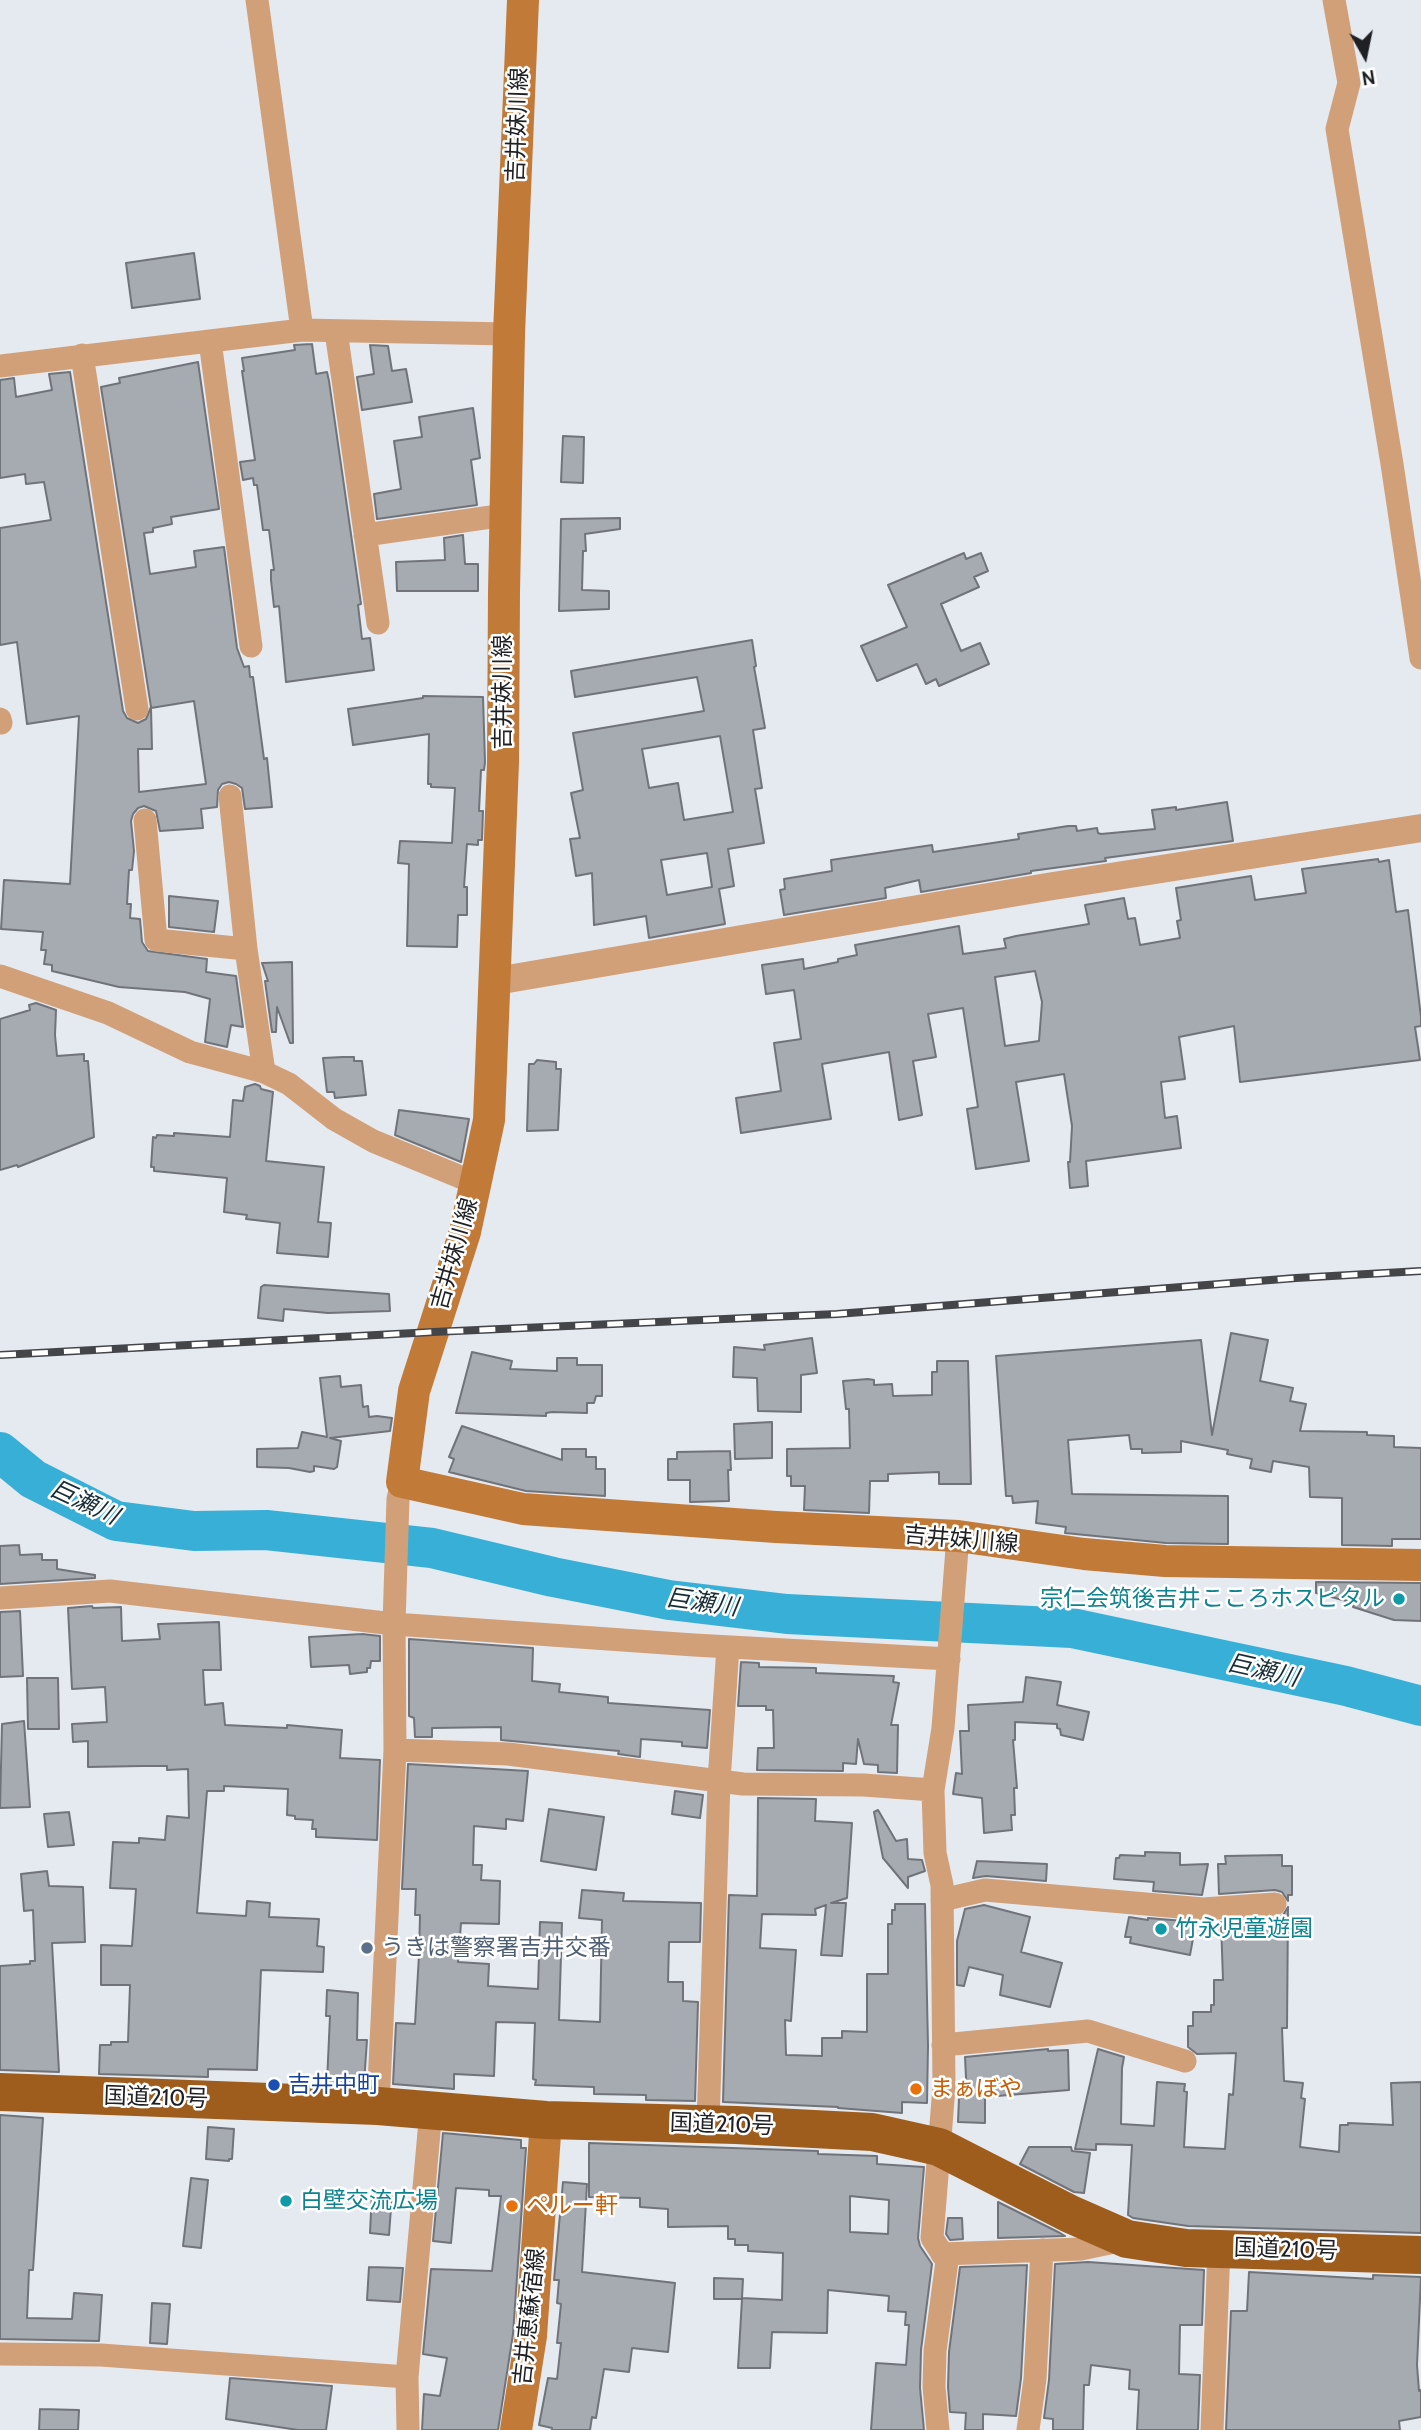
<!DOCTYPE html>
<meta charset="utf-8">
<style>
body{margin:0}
#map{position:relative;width:1421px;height:2430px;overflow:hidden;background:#e5e9f0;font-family:Cabin,sans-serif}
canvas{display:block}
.north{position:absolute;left:1330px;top:21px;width:70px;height:70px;-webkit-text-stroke:5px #fff;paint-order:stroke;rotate:171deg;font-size:19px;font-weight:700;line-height:28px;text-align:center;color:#1f2023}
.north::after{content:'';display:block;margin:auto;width:24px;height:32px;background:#1f2023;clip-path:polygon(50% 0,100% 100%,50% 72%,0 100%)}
</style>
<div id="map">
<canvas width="1421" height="2430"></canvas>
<div class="north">N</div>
</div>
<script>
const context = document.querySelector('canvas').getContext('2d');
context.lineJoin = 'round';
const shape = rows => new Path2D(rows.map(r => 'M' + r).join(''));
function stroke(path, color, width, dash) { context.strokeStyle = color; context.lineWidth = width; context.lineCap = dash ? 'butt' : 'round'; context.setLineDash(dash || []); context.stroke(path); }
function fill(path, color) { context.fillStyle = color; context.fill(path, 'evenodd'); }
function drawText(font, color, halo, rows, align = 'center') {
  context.font = font + ' Cabin,"Noto Sans JP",sans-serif'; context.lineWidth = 5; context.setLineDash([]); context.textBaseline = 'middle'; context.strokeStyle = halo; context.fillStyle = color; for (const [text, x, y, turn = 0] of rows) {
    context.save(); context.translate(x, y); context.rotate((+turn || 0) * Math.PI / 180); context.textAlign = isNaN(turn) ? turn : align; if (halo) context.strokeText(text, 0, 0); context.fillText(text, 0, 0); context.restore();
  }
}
stroke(shape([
 [0,1452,33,1479,116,1521,194,1531,266,1530,432,1548,553,1577,669,1600,787,1614,1072,1628,1346,1686,1421,1706]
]), '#38afd6', 40);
const building = shape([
 [194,253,200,299,132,308,126,263,194,253],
 [312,344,316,374,327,372,329,381,361,604,358,605,362,639,370,638,374,670,286,682,279,606,274,607,271,580,271,570,274,570,269,530,263,530,257,485,254,485,253,478,243,480,240,462,255,460,242,371,244,371,242,358,295,350,294,345,312,344],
 [370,345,388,346,392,371,406,369,412,402,362,410,357,377,374,374,370,345],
 [198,362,219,509,171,517,172,524,153,528,153,532,144,533,150,574,196,567,194,551,224,547,237,648,244,667,249,666,250,677,253,677,264,759,267,758,272,807,245,809,242,788,236,784,229,782,222,784,218,790,217,807,201,809,203,828,160,831,156,811,144,806,138,808,133,814,131,821,134,851,132,870,129,870,127,904,131,904,130,918,140,919,142,942,148,951,207,959,206,972,236,976,243,1027,231,1025,227,1047,205,1042,210,999,185,992,119,987,52,971,52,965,44,964,46,950,41,950,43,932,1,929,4,880,70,884,79,716,27,724,17,642,0,645,0,528,51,520,44,482,26,484,25,474,0,478,0,380,14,378,16,397,52,390,49,374,70,372,123,711,127,718,138,723,146,719,151,707,101,387,120,383,119,378,198,362],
 [194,701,206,784,139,792,138,749,152,749,151,708,194,701],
 [473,408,480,458,471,460,477,505,377,519,374,494,401,489,394,441,422,437,419,417,473,408],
 [563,436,584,437,583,483,561,482,563,436],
 [620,518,620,529,585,534,586,551,583,551,582,590,609,591,609,609,559,611,561,519,620,518],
 [463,535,465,564,478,564,478,591,397,591,396,562,445,560,444,538,463,535],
 [964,553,966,559,981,553,988,571,974,577,979,587,941,604,961,651,980,643,989,664,939,686,936,679,926,684,917,664,877,681,861,646,907,627,888,585,964,553],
 [752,640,756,666,754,667,765,728,753,730,762,788,755,789,764,843,728,849,734,886,719,889,725,924,649,938,646,916,594,925,592,873,576,876,570,839,580,838,571,793,583,790,573,733,704,711,697,677,575,697,571,671,752,640],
 [720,736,733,812,684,820,678,783,649,788,642,749,720,736],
 [707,853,712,887,667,895,661,860,707,853],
 [423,696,483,697,485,762,484,770,481,770,479,811,483,811,482,840,478,840,478,845,467,844,464,887,467,887,467,915,458,915,457,947,407,946,409,864,398,863,400,841,452,843,455,788,431,787,431,784,428,784,429,734,353,745,348,709,423,698,423,696],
 [1227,802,1233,841,1105,858,1106,861,1031,871,1031,873,921,892,919,880,885,888,886,898,784,915,780,890,785,889,784,879,832,871,831,860,932,845,933,852,1019,839,1018,834,1068,826,1076,826,1077,831,1097,828,1098,833,1101,834,1155,829,1152,810,1176,807,1176,810,1227,802],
 [1378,859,1379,862,1389,860,1396,912,1408,910,1421,1017,1421,1026,1415,1027,1420,1060,1240,1082,1234,1026,1179,1037,1185,1079,1161,1082,1165,1118,1177,1116,1181,1148,1086,1161,1088,1186,1070,1188,1068,1162,1070,1162,1072,1126,1064,1074,1016,1082,1029,1161,976,1169,967,1109,978,1107,963,1008,928,1014,936,1057,913,1061,922,1115,899,1120,889,1052,822,1064,831,1119,741,1133,736,1098,781,1091,774,1043,801,1039,794,990,766,994,762,965,803,959,804,969,838,962,838,959,857,955,855,945,959,926,963,954,1006,948,1004,939,1016,936,1089,924,1085,905,1124,898,1128,919,1135,918,1140,945,1180,938,1177,921,1181,920,1176,888,1251,876,1255,900,1306,893,1302,869,1378,859],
 [1035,971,1042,1002,1039,1041,1005,1046,995,977,1035,971],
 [169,896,218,901,214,932,169,927,169,896],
 [292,962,293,1043,290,1043,277,1007,276,1032,272,1032,265,981,268,981,262,963,292,962],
 [36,1003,56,1010,55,1035,57,1056,84,1054,84,1061,88,1061,94,1137,18,1167,17,1165,0,1170,0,1019,30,1010,29,1005,36,1003],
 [343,1057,354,1057,354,1061,362,1061,366,1095,335,1098,334,1092,327,1092,323,1058,343,1057],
 [537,1060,556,1062,556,1069,561,1069,558,1130,527,1131,529,1064,534,1064,537,1060],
 [255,1084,260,1086,261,1089,273,1092,266,1161,324,1167,318,1222,331,1223,328,1257,277,1253,280,1223,246,1219,247,1215,224,1212,227,1178,154,1171,154,1167,151,1167,153,1137,156,1138,157,1135,174,1136,174,1133,230,1137,233,1100,243,1101,245,1087,255,1084],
 [399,1110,469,1119,461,1162,395,1135,399,1110],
 [264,1285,389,1294,390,1311,328,1313,284,1309,283,1321,258,1318,261,1287,264,1285],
 [1231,1333,1268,1340,1260,1381,1293,1388,1290,1401,1306,1404,1300,1431,1367,1432,1367,1435,1394,1436,1394,1447,1421,1448,1421,1539,1392,1539,1392,1546,1342,1545,1342,1498,1310,1497,1309,1467,1273,1461,1271,1472,1250,1468,1252,1459,1227,1454,1228,1450,1181,1441,1181,1452,1142,1453,1142,1449,1131,1449,1129,1435,1068,1440,1072,1494,1228,1496,1228,1544,1166,1543,1065,1533,1066,1527,1036,1523,1038,1501,1013,1503,1012,1496,1006,1496,996,1356,1201,1340,1212,1435,1231,1333],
 [812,1338,817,1373,801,1375,801,1412,758,1411,757,1378,733,1377,734,1347,765,1350,764,1345,812,1338],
 [472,1352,512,1361,510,1369,557,1371,557,1358,577,1358,577,1365,602,1365,602,1396,596,1396,594,1403,587,1403,587,1413,552,1412,546,1413,546,1416,456,1413,472,1352],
 [937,1361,968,1361,971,1484,939,1484,939,1472,888,1474,888,1481,870,1481,869,1513,804,1510,805,1486,791,1486,791,1476,787,1476,787,1449,850,1448,849,1409,846,1409,843,1381,868,1379,874,1380,874,1385,892,1384,893,1396,932,1395,932,1372,937,1372,937,1361],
 [340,1376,341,1387,361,1385,363,1407,368,1406,369,1417,377,1416,392,1418,390,1431,330,1438,341,1441,337,1467,334,1469,314,1466,314,1471,310,1472,289,1468,257,1467,257,1449,298,1448,302,1432,327,1437,320,1378,340,1376],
 [772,1422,772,1458,735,1459,734,1424,772,1422],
 [462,1426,562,1460,562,1449,586,1449,586,1457,596,1457,596,1469,605,1469,605,1496,526,1491,449,1472,454,1459,449,1457,462,1426],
 [730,1451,731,1470,728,1470,729,1501,690,1502,690,1480,668,1480,668,1459,677,1459,677,1452,730,1451],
 [19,1545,20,1555,42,1554,42,1560,57,1560,57,1569,95,1575,95,1578,0,1584,0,1546,19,1545],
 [1316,1582,1421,1583,1421,1621,1394,1620,1353,1607,1354,1603,1316,1593,1316,1582],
 [92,1606,93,1608,121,1607,122,1641,160,1639,158,1624,219,1622,221,1670,203,1670,205,1705,223,1703,225,1725,287,1728,287,1725,342,1730,340,1758,380,1760,377,1840,316,1837,316,1829,312,1829,313,1820,295,1819,295,1816,287,1815,288,1789,224,1786,224,1791,207,1791,197,1913,246,1916,247,1901,270,1903,269,1917,319,1919,317,1946,324,1947,323,1972,261,1970,257,2070,208,2069,208,2077,99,2074,100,2045,111,2045,111,2042,128,2042,130,1985,101,1985,101,1945,132,1946,136,1889,110,1888,113,1842,139,1843,139,1838,165,1840,167,1816,189,1818,188,1769,167,1770,167,1766,142,1766,88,1767,88,1741,73,1742,72,1724,107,1722,105,1687,72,1689,68,1608,92,1606],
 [20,1611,23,1676,0,1677,0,1612,20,1611],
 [362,1634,380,1636,380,1661,371,1661,370,1668,367,1668,367,1672,350,1674,349,1665,311,1667,309,1637,362,1634],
 [409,1639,533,1648,532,1681,560,1684,559,1692,608,1697,608,1703,710,1710,707,1748,682,1746,682,1742,641,1739,640,1757,618,1754,619,1751,501,1740,501,1727,432,1728,432,1737,415,1737,414,1718,409,1716,409,1639],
 [741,1662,759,1663,759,1667,816,1668,816,1673,894,1676,893,1682,899,1683,891,1725,898,1725,897,1773,878,1772,878,1765,864,1764,858,1739,856,1764,843,1763,843,1771,757,1770,758,1748,774,1748,773,1710,766,1710,766,1706,738,1706,741,1662],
 [1026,1677,1061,1682,1057,1705,1089,1712,1083,1740,1061,1735,1060,1729,1057,1728,1057,1724,1015,1722,1015,1740,1013,1740,1017,1788,1014,1788,1015,1815,1011,1815,1012,1830,984,1833,982,1798,953,1794,956,1773,962,1774,960,1731,969,1731,968,1705,1023,1702,1026,1677],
 [27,1678,58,1678,59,1729,28,1729,27,1678],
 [24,1721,30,1807,0,1808,2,1724,24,1721],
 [408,1764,528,1771,523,1821,506,1819,506,1829,474,1826,473,1865,482,1865,481,1880,500,1881,499,1924,461,1923,458,1962,489,1964,488,1986,538,1989,540,1922,562,1923,559,2020,600,2022,602,1920,579,1918,582,1890,624,1893,623,1901,701,1903,700,1942,669,1942,668,1982,683,1982,683,2001,698,2002,695,2101,646,2100,646,2095,594,2094,594,2087,535,2085,536,2080,533,2079,535,2023,496,2022,494,2076,454,2074,454,2089,393,2084,396,2023,415,2024,419,1955,420,1915,415,1915,416,1889,402,1889,408,1764],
 [675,1791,703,1795,700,1818,672,1814,675,1791],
 [758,1798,816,1799,815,1821,852,1823,847,1898,831,1903,846,1903,842,1956,821,1955,826,1905,815,1909,816,1915,762,1914,760,1948,796,1950,791,2021,785,2020,786,2055,822,2056,822,2038,842,2038,842,2031,867,2032,867,1974,888,1974,888,1924,892,1924,892,1910,895,1910,895,1904,925,1904,928,2046,927,2103,902,2102,902,2113,838,2108,838,2107,723,2102,729,1895,757,1896,758,1798],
 [549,1809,604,1817,596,1870,541,1861,549,1809],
 [878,1810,896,1841,907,1839,908,1859,922,1860,925,1871,908,1877,908,1888,883,1858,874,1812,878,1810],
 [69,1812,74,1845,48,1847,44,1814,69,1812],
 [1145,1852,1180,1853,1180,1865,1208,1864,1202,1895,1153,1891,1154,1882,1114,1879,1116,1858,1119,1858,1120,1855,1145,1856,1145,1852],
 [1282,1855,1282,1866,1292,1866,1292,1895,1288,1895,1288,1901,1282,1892,1275,1890,1219,1894,1218,1864,1226,1864,1225,1856,1282,1855],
 [977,1861,1047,1864,1046,1881,986,1876,973,1878,977,1861],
 [47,1871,49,1886,83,1887,85,1942,52,1943,59,2072,0,2070,0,1966,30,1964,30,1961,35,1961,33,1910,24,1911,21,1874,47,1871],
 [984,1905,1030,1917,1021,1952,1062,1963,1050,2007,1000,1995,1003,1975,969,1967,964,1986,957,1985,957,1941,965,1909,984,1905],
 [1288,1907,1287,2028,1282,2028,1284,2081,1303,2083,1301,2098,1305,2099,1300,2147,1339,2152,1340,2125,1348,2125,1348,2123,1393,2125,1391,2083,1421,2082,1421,2233,1188,2226,1133,2218,1128,2215,1132,2145,1096,2144,1096,2150,1075,2149,1098,2049,1124,2057,1122,2068,1121,2124,1154,2126,1157,2082,1185,2084,1184,2091,1187,2092,1184,2147,1225,2149,1229,2094,1233,2095,1236,2053,1197,2054,1188,2047,1188,2026,1193,2026,1193,2012,1211,2012,1211,2005,1214,2005,1214,1980,1223,1980,1221,1922,1277,1918,1283,1915,1288,1907],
 [1129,1917,1148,1920,1148,1918,1196,1922,1190,1955,1130,1943,1131,1937,1125,1937,1129,1917],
 [327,1990,358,1993,357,2040,367,2040,364,2083,327,2082,330,2016,326,2016,327,1990],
 [1048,2049,1048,2051,1068,2050,1069,2090,985,2097,985,2123,958,2122,959,2098,967,2098,965,2057,1048,2049],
 [0,2115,43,2118,33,2270,29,2270,27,2318,72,2319,74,2293,102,2295,99,2341,0,2339,0,2115],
 [208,2127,234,2129,232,2159,229,2159,229,2161,206,2159,208,2127],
 [443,2133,521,2140,521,2148,526,2148,513,2334,498,2430,422,2430,424,2394,440,2396,447,2358,423,2354,431,2269,492,2271,501,2196,489,2196,489,2190,456,2188,451,2243,433,2241,443,2133],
 [589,2143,818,2151,818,2154,877,2156,877,2164,924,2167,918,2238,920,2246,932,2264,921,2350,920,2388,924,2430,871,2430,876,2363,906,2365,909,2325,905,2325,906,2312,888,2311,889,2296,828,2290,827,2333,772,2332,770,2368,738,2368,742,2299,714,2299,714,2278,743,2279,742,2298,782,2300,783,2253,748,2251,748,2245,735,2245,735,2239,728,2239,728,2226,668,2227,668,2209,640,2207,640,2198,589,2197,589,2143],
 [850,2196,889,2200,888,2234,850,2232,850,2196],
 [1029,2147,1071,2147,1072,2151,1090,2153,1084,2193,1074,2192,1020,2164,1029,2147],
 [191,2178,208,2180,201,2248,183,2246,191,2178],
 [563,2182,587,2184,582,2272,675,2283,668,2352,632,2348,629,2372,604,2369,596,2418,592,2417,590,2430,552,2430,552,2428,539,2425,548,2378,557,2379,561,2343,557,2343,561,2304,557,2303,559,2280,554,2280,563,2182],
 [372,2192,392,2194,389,2235,370,2233,372,2192],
 [998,2202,1060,2233,1065,2236,998,2238,998,2202],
 [948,2218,962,2218,963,2239,950,2240,946,2234,948,2218],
 [1088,2262,1204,2270,1202,2325,1180,2325,1179,2374,1200,2375,1198,2430,1137,2430,1139,2390,1129,2389,1130,2370,1091,2365,1089,2385,1084,2385,1083,2430,1053,2430,1053,2419,1044,2418,1049,2380,1055,2264,1088,2262],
 [1027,2265,1021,2378,1016,2416,983,2414,983,2430,965,2430,966,2413,950,2412,948,2387,949,2352,960,2267,1027,2265],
 [369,2267,403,2268,400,2302,367,2300,369,2267],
 [1249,2272,1373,2279,1373,2275,1421,2277,1417,2365,1419,2391,1421,2390,1421,2417,1399,2421,1400,2430,1226,2430,1231,2311,1247,2311,1249,2272],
 [152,2303,170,2304,167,2344,150,2343,152,2303],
 [230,2378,332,2386,326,2430,298,2430,226,2419,230,2378],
 [40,2409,79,2410,78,2430,39,2430,40,2409]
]);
fill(building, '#a6aab1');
stroke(building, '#70747a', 2);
stroke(shape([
 [257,0,302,330],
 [1334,0,1349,83,1337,129,1392,464,1421,658],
 [336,331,378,623],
 [210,341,251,646],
 [82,355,137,709],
 [0,366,302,330,509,334],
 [365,535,505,515],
 [0,719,1,723],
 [230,796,246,949,264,1072],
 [145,820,156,940,246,949],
 [0,976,108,1013,190,1052,264,1072,289,1084,334,1119,373,1141,475,1183],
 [0,1598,110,1591,394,1624,694,1645,949,1659],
 [395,1750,508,1754,743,1784,864,1785,933,1790],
 [942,1900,985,1890,1203,1909,1275,1904],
 [943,2045,1088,2031,1185,2061],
 [378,2106,395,1750,394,1624,398,1499,402,1482],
 [708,2124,719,1781,728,1647],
 [942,2254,1081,2249,1124,2240],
 [0,2354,101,2355,407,2377],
 [408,2430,407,2377,431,2110],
 [938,2430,934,2387,935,2351,947,2261,932,2238,944,2087,942,1885,935,1853,933,1790,943,1728,958,1536],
 [1028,2430,1035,2379,1042,2250],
 [1212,2430,1219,2248]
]), '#d1a078', 23);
stroke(shape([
 [496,981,1047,887,1421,828]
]), '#d1a078', 28);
stroke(shape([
 [523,0,509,334,504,592,503,762,489,1120,465,1232,414,1391,402,1482,523,1509,776,1527,958,1536,1084,1554,1165,1561,1421,1565],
 [516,2430,531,2336,546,2120]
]), '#c27a38', 32);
stroke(shape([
 [0,2092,378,2106,546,2120,736,2125,872,2132,939,2147,1070,2214,1127,2239,1186,2248,1421,2255]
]), '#9e5d1c', 38);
const rail = shape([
 [0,1355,433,1332,837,1314,1296,1278,1421,1271]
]);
stroke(rail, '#434549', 8);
stroke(rail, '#fff', 5, [16]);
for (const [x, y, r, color] of [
 [1399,1599,7,"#0f9aa8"],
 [1161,1929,7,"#0f9aa8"],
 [367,1948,7,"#5c6f8a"],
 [274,2085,7,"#1a4fb4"],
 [916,2089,7,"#e8710a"],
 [286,2201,7,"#0f9aa8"],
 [512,2206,7,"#e8710a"]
]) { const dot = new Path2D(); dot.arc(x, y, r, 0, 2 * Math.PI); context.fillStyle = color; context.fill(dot); stroke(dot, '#fff', 2.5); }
drawText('23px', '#1f2023', '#fff', [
 ["吉井妹川線",518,125,-88],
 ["吉井妹川線",503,692,-90],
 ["吉井妹川線",455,1254,-74],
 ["吉井妹川線",961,1540,5],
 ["国道210号",156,2098,2],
 ["国道210号",722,2125,2],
 ["国道210号",1286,2250,2],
 ["吉井恵蘇宿線",530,2317,-84]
]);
drawText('23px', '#0d838f', '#fff', [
 ["宗仁会筑後吉井こころホスピタル",1385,1599,"right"],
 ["竹永児童遊園",1175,1929],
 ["白壁交流広場",300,2201]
], 'left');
drawText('23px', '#4e5e75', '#fff', [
 ["うきは警察署吉井交番",381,1948]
], 'left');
drawText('23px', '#164399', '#fff', [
 ["吉井中町",288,2085]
], 'left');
drawText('23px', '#c56008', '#fff', [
 ["まぁぼや",930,2089],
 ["ペルー軒",526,2206]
], 'left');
drawText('italic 24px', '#192d35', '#fff', [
 ["巨瀬川",84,1503,25],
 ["巨瀬川",702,1603,8],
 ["巨瀬川",1263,1671,13]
]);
</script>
